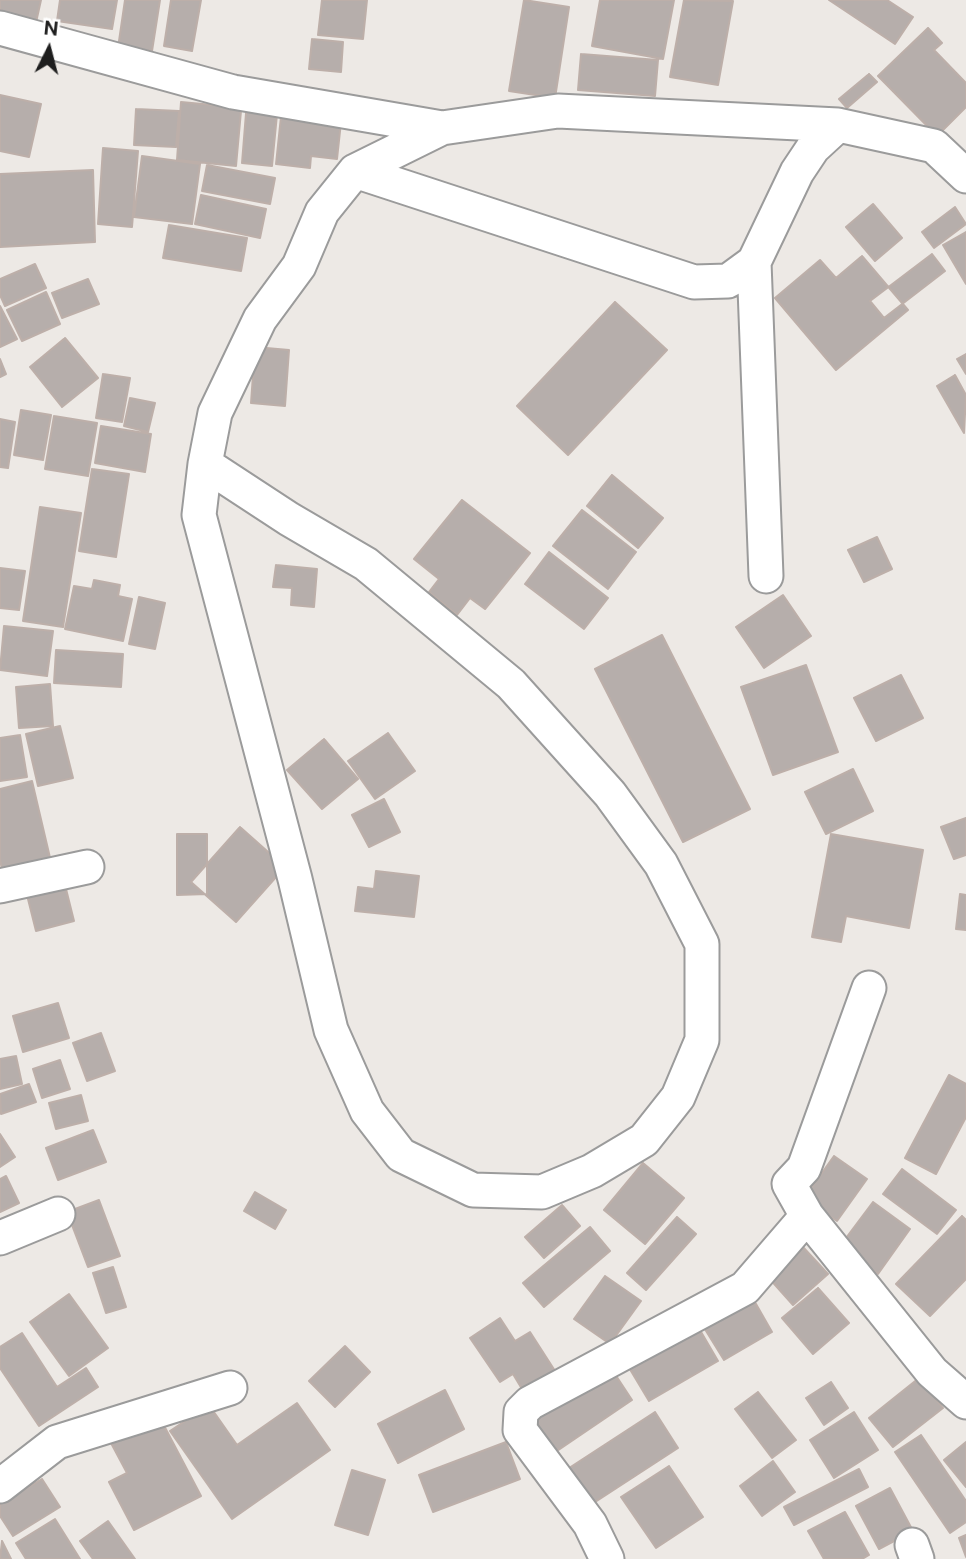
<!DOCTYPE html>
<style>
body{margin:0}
#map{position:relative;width:966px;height:1559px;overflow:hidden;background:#ede9e5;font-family:"Public Sans",sans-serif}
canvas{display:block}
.north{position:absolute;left:14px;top:14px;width:70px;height:70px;-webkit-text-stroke:5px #fff;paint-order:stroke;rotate:6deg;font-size:19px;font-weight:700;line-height:28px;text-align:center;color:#1e1e1e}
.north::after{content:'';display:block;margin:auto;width:24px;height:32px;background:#1e1e1e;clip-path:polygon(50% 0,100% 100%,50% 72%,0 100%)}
</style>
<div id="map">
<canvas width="966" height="1559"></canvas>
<div class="north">N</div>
</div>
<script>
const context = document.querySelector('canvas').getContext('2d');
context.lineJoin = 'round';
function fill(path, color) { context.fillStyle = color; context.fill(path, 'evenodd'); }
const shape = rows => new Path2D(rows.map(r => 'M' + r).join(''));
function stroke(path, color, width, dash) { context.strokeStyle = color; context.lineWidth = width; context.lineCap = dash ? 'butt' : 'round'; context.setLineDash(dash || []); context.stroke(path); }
const building = shape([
 [0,0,41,0,35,27,0,19,0,0],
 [60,0,117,0,112,29,57,21,60,0],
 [125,0,160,0,152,51,118,48,125,0],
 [171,0,201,0,192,51,164,46,171,0],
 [322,0,367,0,363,39,318,35,322,0],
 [524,0,569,7,555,98,509,91,524,0],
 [600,0,674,0,663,59,592,46,600,0],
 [684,0,733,1,718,85,670,77,684,0],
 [829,0,887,0,913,17,895,44,829,0],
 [928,28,942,43,934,50,966,83,966,107,937,136,878,76,928,28],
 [312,39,343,42,341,72,309,69,312,39],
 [581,54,658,60,655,96,578,90,581,54],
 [869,74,877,82,847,108,839,99,869,74],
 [0,95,41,104,29,157,0,151,0,95],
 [214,97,242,100,236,166,177,160,181,102,213,105,214,97],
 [247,101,278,104,272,166,242,163,247,101],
 [282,107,342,113,337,159,311,156,310,168,276,164,282,107],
 [136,109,179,111,176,147,134,145,136,109],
 [103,148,138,151,132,227,98,224,103,148],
 [142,156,200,164,192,224,134,217,142,156],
 [207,165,275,178,270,204,202,191,207,165],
 [93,170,95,242,0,247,0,174,93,170],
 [201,195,266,209,260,238,195,224,201,195],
 [873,204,902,238,875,261,846,227,873,204],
 [955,207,966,224,934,248,922,232,955,207],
 [169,225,247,238,241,271,163,258,169,225],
 [966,232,966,284,943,245,966,232],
 [932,254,945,271,884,318,870,301,932,254],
 [862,256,908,310,836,370,775,298,820,260,836,278,862,256],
 [35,264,46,288,5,306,0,295,0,279,35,264],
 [88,279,99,304,62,318,52,293,88,279],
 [46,292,60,324,22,341,7,310,46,292],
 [615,302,667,350,568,455,517,406,615,302],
 [0,306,17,339,0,347,0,306],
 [65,338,98,378,62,407,30,367,65,338],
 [255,347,289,350,285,406,251,403,255,347],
 [966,354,966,374,957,359,966,354],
 [0,359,6,374,0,377,0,359],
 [103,374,130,378,122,422,96,418,103,374],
 [955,375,966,395,964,433,937,386,955,375],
 [130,398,155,403,148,432,124,426,130,398],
 [21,410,51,415,43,460,14,455,21,410],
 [54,416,97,423,88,476,45,469,54,416],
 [0,419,15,422,8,468,0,467,0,419],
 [101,426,151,434,145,472,95,463,101,426],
 [92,469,129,474,116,557,79,551,92,469],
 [612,475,663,518,638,548,587,506,612,475],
 [462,500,530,553,485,609,470,598,457,615,429,592,439,579,414,559,462,500],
 [40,507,81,513,63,627,23,621,40,507],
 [582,510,636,552,608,589,553,546,582,510],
 [877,537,892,569,864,582,848,550,877,537],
 [549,552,608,598,584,629,525,584,549,552],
 [276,565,317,569,314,607,291,605,292,588,273,587,276,565],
 [0,568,25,571,19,610,0,608,0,568],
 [94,580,120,585,118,596,132,599,123,641,65,629,74,586,92,589,94,580],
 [783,595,811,636,764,668,736,627,783,595],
 [139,597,165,603,155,649,129,644,139,597],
 [4,626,53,631,47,676,0,670,4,626],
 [662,635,750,809,683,842,595,669,662,635],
 [56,650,123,654,121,687,54,683,56,650],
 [806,665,838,752,773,775,741,687,806,665],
 [901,675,923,718,876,741,854,698,901,675],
 [50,684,53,726,19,728,16,687,50,684],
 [60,726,73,778,38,786,26,734,60,726],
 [388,733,415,771,375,799,348,761,388,733],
 [20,735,27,777,0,781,0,738,20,735],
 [324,739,358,779,322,809,287,770,324,739],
 [853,769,873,811,826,834,805,792,853,769],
 [32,781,51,862,3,874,0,860,0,789,32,781],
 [384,799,400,832,369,847,352,815,384,799],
 [966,818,966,855,954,859,941,827,966,818],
 [240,827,285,867,236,922,191,882,240,827],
 [177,834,207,834,207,894,177,895,177,834],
 [831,834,923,850,909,928,846,916,841,942,812,937,831,834],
 [376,871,419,876,414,917,355,911,358,887,374,889,376,871],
 [64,881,74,921,36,931,26,891,64,881],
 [960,894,966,895,966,930,956,929,960,894],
 [58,1003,69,1038,23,1052,13,1016,58,1003],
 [101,1033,115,1071,87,1081,73,1043,101,1033],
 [16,1056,22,1084,0,1089,0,1059,16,1056],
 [60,1060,70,1089,42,1098,33,1069,60,1060],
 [949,1075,966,1084,966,1117,936,1174,905,1158,949,1075],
 [29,1084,36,1102,1,1114,0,1094,29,1084],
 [81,1095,88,1121,56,1129,49,1103,81,1095],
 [93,1130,106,1162,58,1180,46,1148,93,1130],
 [0,1134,15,1157,0,1167,0,1134],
 [834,1156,867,1179,837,1221,804,1198,834,1156],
 [643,1163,684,1198,645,1244,604,1210,643,1163],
 [902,1169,956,1210,937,1234,883,1194,902,1169],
 [6,1176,19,1203,0,1212,0,1179,6,1176],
 [255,1192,286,1210,275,1229,244,1211,255,1192],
 [99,1200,120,1256,88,1267,67,1212,99,1200],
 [873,1202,910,1229,878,1274,840,1246,873,1202],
 [562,1205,580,1226,544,1258,525,1237,562,1205],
 [962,1216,966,1220,966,1279,930,1316,896,1284,962,1216],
 [677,1217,696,1234,646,1290,627,1273,677,1217],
 [590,1227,610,1251,544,1307,523,1283,590,1227],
 [802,1246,828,1274,793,1305,768,1277,802,1246],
 [113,1267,126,1307,106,1313,93,1273,113,1267],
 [605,1276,641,1301,610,1344,574,1319,605,1276],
 [818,1288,849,1323,813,1354,782,1318,818,1288],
 [69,1294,108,1348,69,1376,30,1322,69,1294],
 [752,1297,772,1332,724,1360,703,1326,752,1297],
 [500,1318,515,1341,530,1332,557,1374,525,1394,513,1374,500,1382,470,1338,500,1318],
 [697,1325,718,1361,649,1401,628,1366,697,1325],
 [22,1333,57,1387,86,1368,98,1387,39,1426,0,1368,0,1347,22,1333],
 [345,1346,370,1372,335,1407,309,1381,345,1346],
 [609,1365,632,1400,554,1453,530,1419,609,1365],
 [919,1378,943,1408,893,1447,869,1418,919,1378],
 [831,1382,848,1408,824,1425,806,1398,831,1382],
 [445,1390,464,1429,398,1463,378,1424,445,1390],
 [758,1392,796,1440,772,1458,735,1409,758,1392],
 [297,1403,330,1450,232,1519,170,1431,209,1405,237,1445,297,1403],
 [655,1412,678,1448,589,1506,566,1470,655,1412],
 [854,1412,878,1450,834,1478,810,1440,854,1412],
 [160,1418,201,1496,134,1530,109,1482,127,1473,111,1443,160,1418],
 [921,1435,966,1501,966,1522,950,1533,895,1452,921,1435],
 [506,1442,520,1479,433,1512,419,1475,506,1442],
 [966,1442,966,1487,944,1460,966,1442],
 [773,1461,795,1492,762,1516,740,1486,773,1461],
 [669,1466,703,1517,656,1548,621,1497,669,1466],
 [859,1469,868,1487,794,1525,784,1507,859,1469],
 [352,1470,385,1480,368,1535,335,1525,352,1470],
 [42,1479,60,1507,13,1536,0,1516,0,1504,42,1479],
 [890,1488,913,1531,879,1549,856,1506,890,1488],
 [845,1512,869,1555,862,1559,824,1559,808,1531,845,1512],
 [55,1519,80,1559,26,1559,16,1543,55,1519],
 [108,1521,135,1559,93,1559,80,1541,108,1521],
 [966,1535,966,1557,959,1538,966,1535],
 [2,1541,11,1559,0,1559,2,1541]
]);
fill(building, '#b6aeab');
stroke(building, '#bdafa9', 2);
const minor = shape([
 [0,28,233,92,442,128],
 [355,171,694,282,728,281,754,262],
 [205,464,289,519,366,564,511,684,610,794,661,864,702,944,702,1040,678,1097,644,1140,592,1171,542,1192,473,1190,401,1155,367,1111,331,1030,295,879,199,515,205,464,215,413,260,319,299,266,322,212,355,171,442,128,558,111,838,125,934,146,966,176],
 [766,576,754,262,797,172,813,148,838,125],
 [0,886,87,867],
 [869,988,804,1168,789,1184,807,1216,932,1372,966,1402],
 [0,1238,58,1214],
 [0,1486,57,1442,230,1388],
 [912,1545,917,1559],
 [607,1559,590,1524,520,1430,521,1412,530,1403,745,1288,807,1216]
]);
stroke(minor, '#9b9b9b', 37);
stroke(minor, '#fff', 33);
</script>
